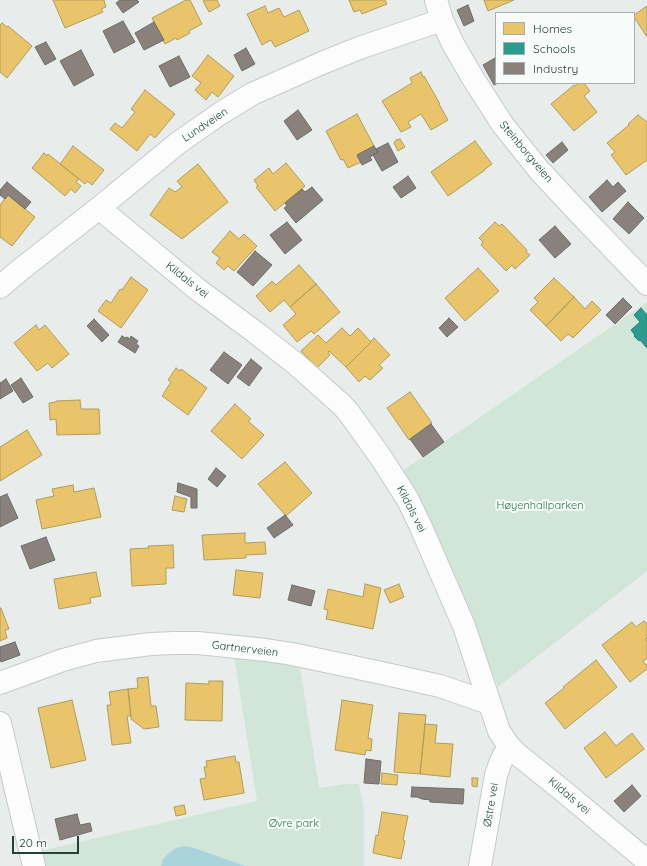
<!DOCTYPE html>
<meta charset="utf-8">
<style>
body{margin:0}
#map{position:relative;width:647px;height:866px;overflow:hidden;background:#e8edeb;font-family:Quicksand,sans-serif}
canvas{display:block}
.legend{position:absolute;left:495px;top:12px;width:140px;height:72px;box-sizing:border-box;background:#f7fbf9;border:1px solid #a3b1ad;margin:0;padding:5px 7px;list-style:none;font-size:12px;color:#24423a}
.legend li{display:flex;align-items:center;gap:8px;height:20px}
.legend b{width:20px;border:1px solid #a3b1ad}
.scale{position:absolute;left:12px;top:836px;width:67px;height:18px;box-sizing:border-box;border:2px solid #24423a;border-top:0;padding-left:5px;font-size:12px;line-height:14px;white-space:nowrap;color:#24423a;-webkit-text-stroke:3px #f7fbf9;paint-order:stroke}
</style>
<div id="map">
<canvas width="647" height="866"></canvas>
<ul class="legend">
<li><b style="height:11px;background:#e9c46a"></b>Homes</li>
<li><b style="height:11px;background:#2a9d8f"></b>Schools</li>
<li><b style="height:11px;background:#8a817c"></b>Industry</li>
</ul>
<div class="scale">20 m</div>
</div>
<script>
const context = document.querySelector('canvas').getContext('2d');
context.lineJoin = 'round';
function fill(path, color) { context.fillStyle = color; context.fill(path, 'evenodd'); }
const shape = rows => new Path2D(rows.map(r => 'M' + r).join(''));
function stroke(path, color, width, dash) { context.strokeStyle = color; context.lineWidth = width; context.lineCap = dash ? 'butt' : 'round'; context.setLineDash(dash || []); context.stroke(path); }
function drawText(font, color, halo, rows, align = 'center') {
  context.font = font + ' Quicksand,sans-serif'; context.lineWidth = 4; context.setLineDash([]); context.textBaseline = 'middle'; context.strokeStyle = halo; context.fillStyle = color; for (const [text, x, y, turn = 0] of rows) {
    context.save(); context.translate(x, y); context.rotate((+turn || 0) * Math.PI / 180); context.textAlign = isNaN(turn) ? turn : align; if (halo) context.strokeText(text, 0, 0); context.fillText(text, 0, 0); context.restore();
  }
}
fill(shape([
 [647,302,647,571,498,687,467,609,402,471],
 [234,656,298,665,301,673,319,788,344,784,359,784,364,810,364,866,44,866,40,851,257,801]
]), '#d1e6d8');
fill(shape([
 [184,846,194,848,245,866,161,866,163,859,168,854,176,848]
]), '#a9d4db');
const homes = shape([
 [53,0,104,0,106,7,101,9,103,12,65,28,53,0],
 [186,0,190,0,202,24,189,31,190,33,177,40,176,38,165,44,152,18,186,0],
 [205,0,217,0,220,6,209,12,203,1,205,0],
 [349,0,385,0,387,4,362,14,360,10,354,12,349,0],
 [484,0,514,0,488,11,484,0],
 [265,6,268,13,279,8,284,17,299,10,309,31,275,47,271,40,262,45,247,14,265,6],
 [647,6,647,37,634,17,634,15,647,6],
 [2,23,7,27,8,26,32,46,7,78,0,72,0,25,2,23],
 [208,55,234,76,218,97,212,92,206,100,195,90,201,83,192,76,208,55],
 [421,72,423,77,424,76,440,104,439,104,448,120,431,130,421,114,408,122,411,127,401,132,382,101,412,83,410,78,421,72],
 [579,83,584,83,590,91,584,96,597,112,574,131,551,104,574,85,575,86,579,83],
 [145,90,175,114,155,138,150,134,137,151,110,129,115,123,122,128,135,112,131,109,145,90],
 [357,114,374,146,357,155,361,162,348,168,343,159,341,160,326,131,357,114],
 [638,115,647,122,647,160,626,175,611,155,615,152,607,143,629,125,628,124,638,115],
 [400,139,405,147,398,151,394,143,396,140,400,139],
 [475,141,492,164,484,170,485,170,448,196,431,172,475,141],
 [73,146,104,170,92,185,87,181,85,184,60,164,73,146],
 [44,153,47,156,48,154,79,179,76,182,81,186,75,193,71,189,65,196,32,168,44,153],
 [286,163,305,186,275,211,256,187,258,186,254,180,269,168,273,174,286,163],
 [198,164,228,202,182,239,150,215,169,188,175,192,182,187,177,181,198,164],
 [8,195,35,217,12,246,0,237,0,205,8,195],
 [495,222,499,226,502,224,527,250,526,252,530,255,515,269,512,265,506,271,481,245,483,242,479,238,495,222],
 [230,231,239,239,244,234,257,246,234,271,228,266,224,270,216,263,220,258,212,252,230,231],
 [299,265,316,284,290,307,284,300,270,312,256,296,272,281,276,285,299,265],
 [478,268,499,291,465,321,445,298,478,268],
 [131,277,148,290,121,328,98,311,106,300,111,303,120,289,122,290,131,277],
 [554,278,574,297,546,326,530,310,538,302,534,298,554,278],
 [316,284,340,312,314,334,311,331,297,342,283,325,296,314,290,307,316,284],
 [574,297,585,309,592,301,601,310,573,338,568,334,561,341,546,326,574,297],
 [36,325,39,330,45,325,69,354,52,368,48,363,37,371,14,343,36,325],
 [342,328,350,336,358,328,371,342,346,367,329,351,328,352,330,355,317,368,301,351,318,335,326,343,342,328],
 [374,338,390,355,379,365,383,368,370,380,365,376,359,382,346,367,371,342,371,341,374,338],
 [176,368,180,371,181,369,207,388,188,415,162,396,171,382,168,380,176,368],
 [410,392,432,423,409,440,387,408,410,392],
 [80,400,81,409,99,409,100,434,57,435,56,419,50,420,49,403,56,402,56,401,80,400],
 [235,404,251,419,248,421,264,435,242,459,211,431,235,404],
 [27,430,42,455,0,481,0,447,27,430],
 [285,462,312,493,286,516,258,484,285,462],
 [73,485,74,492,94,488,101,517,42,529,36,500,54,496,52,489,73,485],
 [175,496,187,499,184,512,172,510,175,496],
 [245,533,245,543,265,542,266,554,246,555,246,558,204,560,202,535,245,533],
 [173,545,174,568,166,568,166,584,132,586,130,549,149,548,148,546,173,545],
 [236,570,263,573,260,598,233,595,236,570],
 [96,572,101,596,90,598,91,603,59,609,54,579,96,572],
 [365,584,381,588,373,629,326,619,328,610,324,609,328,589,363,597,365,584],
 [399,584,404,597,390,603,384,590,399,584],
 [0,608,1,608,9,629,5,630,7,638,0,641,0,608],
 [644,621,647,624,647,638,645,639,647,641,647,658,643,661,647,666,647,669,630,682,602,645,632,622,636,627,644,621],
 [596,660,617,687,565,729,545,703,564,688,563,687,596,660],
 [148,677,151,706,156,706,159,727,144,729,131,719,128,689,138,688,137,678,148,677],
 [209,681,223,681,222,721,185,720,186,683,209,684,209,681],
 [128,689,131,716,127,716,131,743,112,745,107,705,111,705,109,692,128,689],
 [72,700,86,760,51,768,38,708,72,700],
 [342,700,373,705,368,738,372,739,371,751,366,750,365,755,335,750,342,700],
 [399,713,426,715,420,774,394,772,399,713],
 [425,724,437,725,435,743,453,744,450,777,420,774,425,724],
 [605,732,616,746,632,733,644,749,606,778,584,748,605,732],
 [235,756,236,762,239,762,244,793,204,800,200,779,206,778,204,767,207,767,206,761,235,756],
 [382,773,398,775,397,785,381,784,382,773],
 [472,778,478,778,477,787,472,786,472,778],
 [184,805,186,814,176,816,174,807,184,805],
 [382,812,408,816,403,840,405,841,401,859,373,853,376,835,378,836,382,812]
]);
fill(homes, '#e9c46a');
stroke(homes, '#ae9d5c', 1);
const schools = shape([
 [641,308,647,315,647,348,640,340,639,341,634,336,635,335,631,330,640,322,634,315,641,308]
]);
fill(schools, '#2a9d8f');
stroke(schools, '#288276', 1);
const industry = shape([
 [120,0,137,0,139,2,123,13,116,3,120,0],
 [468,5,474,21,464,26,457,10,468,5],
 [123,21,135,42,114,53,103,31,123,21],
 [154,22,164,40,144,50,135,33,154,22],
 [46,42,56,59,45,65,35,47,46,42],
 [246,48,255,64,242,71,234,55,246,48],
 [81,50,94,75,74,86,60,61,81,50],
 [179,56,190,77,170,87,159,66,179,56],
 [495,58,496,83,498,83,494,85,483,65,495,58],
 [298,110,312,130,297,140,284,121,298,110],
 [562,142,568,150,553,163,546,155,562,142],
 [388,143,398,162,382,171,373,155,378,152,376,149,388,143],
 [374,146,378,152,370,157,372,160,362,165,357,155,374,146],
 [408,176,416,188,401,198,393,187,408,176],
 [607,180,613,187,618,182,626,191,602,212,589,197,607,180],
 [7,182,31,202,25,209,8,195,5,199,0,195,0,190,7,182],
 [312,187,323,200,296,223,284,208,287,206,285,203,302,189,305,192,312,187],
 [628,202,644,218,629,234,613,219,628,202],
 [287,222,302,240,285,254,270,235,287,222],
 [555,226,571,244,555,258,539,240,555,226],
 [255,251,272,265,253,286,237,272,255,251],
 [623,298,632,307,615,324,606,315,623,298],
 [449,318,458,327,447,337,439,328,449,318],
 [94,319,109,335,102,342,87,326,94,319],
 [122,336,125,338,127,337,130,339,131,336,138,341,136,344,139,346,135,353,118,342,122,336],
 [224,352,242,365,228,384,210,370,224,352],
 [251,359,262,368,249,386,237,377,251,359],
 [21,378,33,397,23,403,11,385,21,378],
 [6,379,13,391,0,399,0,383,6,379],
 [431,424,444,442,423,457,410,439,431,424],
 [216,468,226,476,217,487,208,479,216,468],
 [178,483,197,489,197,508,191,508,191,497,177,492,178,483],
 [7,494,18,518,0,527,0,497,7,494],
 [285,515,286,516,293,525,274,538,267,528,285,515],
 [46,537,55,560,30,569,21,546,46,537],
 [292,585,315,591,311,606,288,600,292,585],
 [15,642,20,655,1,662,0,658,0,647,15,642],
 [366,759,381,761,379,784,364,783,366,759],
 [632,785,641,796,624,812,614,801,632,785],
 [412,787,464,789,463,804,430,802,430,800,422,799,417,797,411,797,412,787],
 [77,814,80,825,90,823,92,831,60,840,55,819,77,814]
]);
fill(industry, '#8a817c');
stroke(industry, '#6b6e68', 1);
const minor = shape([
 [436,0,442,20,453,44,474,80,503,125,539,170,579,213,647,284],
 [99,208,197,289,255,332,296,364,342,405,349,413,382,459,408,500,420,525,464,626,499,731,509,746,517,754,562,790,647,861],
 [0,287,20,270,99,208,178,143,221,113,252,94,322,63,362,47,442,20],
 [0,683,63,660,96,651,151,644,174,643,198,643,266,650,292,654,377,672,440,686,489,703],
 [0,723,34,866],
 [480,866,496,775,501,761,509,746]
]);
stroke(minor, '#c5cac8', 24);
stroke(minor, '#fcfcfc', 22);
drawText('11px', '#24423a', '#f7fbf9', [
 ["Lundveien",205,125,-34],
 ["Steinborgveien",526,152,50],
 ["Kildals vei",187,280,38],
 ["Kildals vei",411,509,63],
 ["Gartnerveien",245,649,7],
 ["Kildals vei",569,796,40],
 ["Østre vei",491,805,-80]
]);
drawText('11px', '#2d7a4b', '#f7fbf9', [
 ["Høyenhallparken",540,506],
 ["Øvre park",294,824]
]);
</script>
